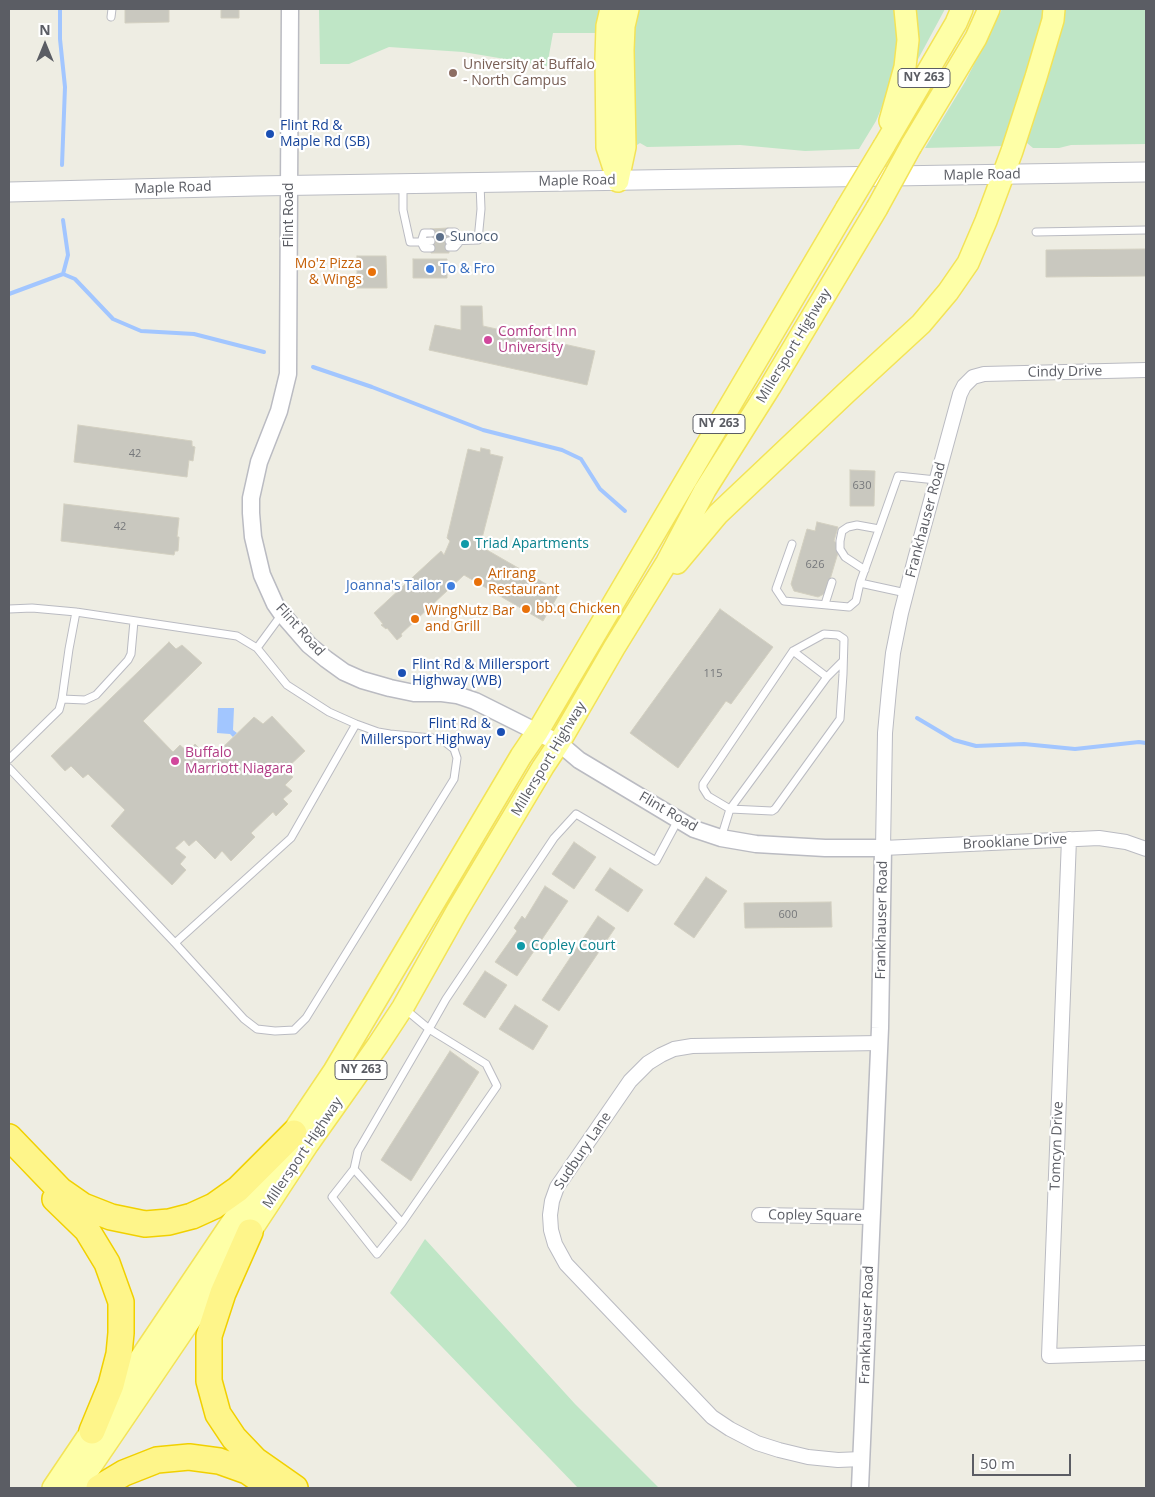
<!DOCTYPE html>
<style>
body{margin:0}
#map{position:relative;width:1155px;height:1497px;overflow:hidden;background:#eeede3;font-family:"Open Sans",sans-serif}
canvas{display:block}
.frame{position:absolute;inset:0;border:10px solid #5b5d64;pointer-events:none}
.north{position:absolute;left:20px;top:20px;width:50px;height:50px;-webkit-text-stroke:4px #fff;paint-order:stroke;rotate:0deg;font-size:14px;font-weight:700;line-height:20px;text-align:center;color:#5b5d64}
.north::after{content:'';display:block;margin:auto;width:18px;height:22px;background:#5b5d64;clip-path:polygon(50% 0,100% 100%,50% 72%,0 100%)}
.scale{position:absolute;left:972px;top:1454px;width:99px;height:22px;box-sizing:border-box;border:2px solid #5b5d64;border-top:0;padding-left:6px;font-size:15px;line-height:18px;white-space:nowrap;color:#5b5d64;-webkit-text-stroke:4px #fff;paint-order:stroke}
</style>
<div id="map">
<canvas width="1155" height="1497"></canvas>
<div class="frame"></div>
<div class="north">N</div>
<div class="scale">50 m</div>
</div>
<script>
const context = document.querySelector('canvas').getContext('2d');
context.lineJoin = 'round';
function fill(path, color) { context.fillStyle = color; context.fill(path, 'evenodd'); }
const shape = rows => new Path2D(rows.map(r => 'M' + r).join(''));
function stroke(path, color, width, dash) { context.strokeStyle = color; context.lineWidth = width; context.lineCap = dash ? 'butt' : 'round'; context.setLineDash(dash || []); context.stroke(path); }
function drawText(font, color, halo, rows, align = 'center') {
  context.font = font + ' "Open Sans",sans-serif'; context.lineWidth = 4.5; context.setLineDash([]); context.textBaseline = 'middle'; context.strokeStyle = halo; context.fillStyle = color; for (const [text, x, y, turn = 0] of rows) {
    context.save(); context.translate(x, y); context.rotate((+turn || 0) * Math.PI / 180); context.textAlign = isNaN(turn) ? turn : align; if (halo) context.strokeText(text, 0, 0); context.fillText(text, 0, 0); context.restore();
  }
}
fill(shape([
 [319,9,601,9,595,33,553,33,547,66,463,52,389,47,349,64,320,64],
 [637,9,896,9,900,47,892,83,876,121,859,149,805,151,740,145,647,147,640,143,637,145,632,122,632,36],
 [912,9,945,9,916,63],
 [1002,9,1047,9,1004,146,925,148,965,82],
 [1063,9,1146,9,1146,144,1071,145,1059,148,1033,148,1027,143,1025,133],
 [425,1239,575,1404,659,1488,578,1488,390,1293]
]), '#bfe6c6');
fill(shape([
 [218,708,234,708,233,730,237,733,233,737,230,734,217,733]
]), '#a2c6ff');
stroke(shape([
 [60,9,60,39,65,87,62,165],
 [63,274,75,279,113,319,141,331,194,334,264,352],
 [9,294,63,274,68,255,63,220],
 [313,367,372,387,483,430,562,450,581,459,600,489,625,511],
 [917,718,954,740,976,746,1024,744,1075,749,1139,742,1146,743]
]), '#a2c6ff', 4);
const building = shape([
 [125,9,169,9,169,22,125,23,125,9],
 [221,9,239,9,239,18,221,18,221,9],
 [448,228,449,253,431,253,430,229,448,228],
 [1146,249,1146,276,1046,277,1046,250,1146,249],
 [357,256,386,256,387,288,357,288,357,256],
 [413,259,447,259,447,278,413,278,413,259],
 [461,306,482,306,483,326,595,351,587,385,429,350,435,325,461,330,461,306],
 [78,425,192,441,192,446,195,447,193,461,189,460,187,477,74,462,78,425],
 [481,448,490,450,490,454,503,457,480,546,560,592,553,604,555,605,552,611,550,609,543,621,464,575,401,634,402,636,397,640,387,628,386,629,381,625,383,624,374,613,441,551,444,555,450,541,447,538,468,449,480,452,481,448],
 [850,470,875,471,874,506,850,506,850,470],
 [64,504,179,518,177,537,179,537,178,551,175,551,174,555,61,541,64,504],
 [817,522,838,527,834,541,840,546,826,593,818,597,794,591,791,584,807,529,815,531,817,522],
 [720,609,773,647,731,704,726,701,678,768,630,733,720,609],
 [169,642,176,649,182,645,202,663,143,721,173,752,180,745,188,752,195,744,203,752,210,747,217,753,254,717,263,724,272,716,305,751,285,770,293,777,285,785,292,791,283,799,288,804,276,816,273,812,251,833,255,837,231,861,222,851,215,859,196,840,189,846,184,840,175,848,186,857,180,864,186,870,172,885,111,826,125,810,88,774,83,778,71,766,65,771,51,756,169,642],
 [574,842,596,857,574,889,552,874,574,842],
 [610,868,643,890,628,912,595,890,610,868],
 [706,877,727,891,694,938,674,924,706,877],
 [545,886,568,901,517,976,495,962,517,931,514,928,522,916,525,919,545,886],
 [831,902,832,927,745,928,744,903,831,902],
 [598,916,615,928,559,1011,542,1000,598,916],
 [485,971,507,985,485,1018,463,1004,485,971],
 [515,1005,548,1026,533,1050,499,1029,515,1005],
 [450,1051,479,1072,411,1181,381,1160,450,1051]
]);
fill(building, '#c9c8bf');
stroke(building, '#d3d0c1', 1);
const service = shape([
 [111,17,112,9],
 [403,184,403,210,410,242,421,242,424,233,431,233],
 [449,232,455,232,461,240,455,247,449,247],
 [1036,232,1146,230],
 [431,241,421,242,424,248,431,248],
 [449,241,478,240,481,209,480,184],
 [792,544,776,589,784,601,849,607,856,601,860,583,906,593],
 [865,570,845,557,840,549,840,541,842,531,848,527,857,525,879,529],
 [860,583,898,476,936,480],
 [825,604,832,582],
 [9,609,32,608,76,612,237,636,257,648,287,685,329,712,356,724,378,732,390,734,441,739,454,749,457,758,454,779,306,1018,294,1030,275,1031,257,1029,244,1019,175,943,9,768],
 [257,648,282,614],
 [793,651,827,677],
 [62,699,85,700,96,695,128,660,131,654,134,621],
 [9,759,59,710,62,699,69,649,76,612],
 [721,838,730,809,772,811,775,809,840,719,843,674,844,639,838,635,824,634,793,651,703,784,703,788,708,796,730,809,827,677,843,661],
 [175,943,291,838,356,724],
 [405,1009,429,1029,446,999,554,838,576,814,656,861,678,820],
 [429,1029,486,1064,497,1086,402,1223,354,1169,358,1151,429,1029],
 [354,1169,332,1197,377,1254,402,1223]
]);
const minor = shape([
 [1146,370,984,374,973,377,964,386,960,394,915,559,901,613,893,653,889,690,885,733,883,848,1099,838,1126,842,1146,849],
 [1069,839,1049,1356,1146,1353],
 [759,1215,871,1217],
 [862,1459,838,1460,808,1457,779,1450,757,1443,730,1429,712,1417,566,1264,555,1244,551,1230,550,1215,552,1201,557,1187,630,1081,648,1063,661,1055,674,1049,692,1046,880,1043]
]);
const tertiary = shape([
 [290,9,288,374,279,411,259,462,251,498,251,513,253,537,262,575,275,604,282,614,309,645,326,659,344,672,362,680,390,688,414,693,442,693,457,695,475,701,559,743,579,760,694,829,721,838,756,844,825,848,883,848,880,1028,860,1488]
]);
const secondary = shape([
 [9,192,255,186,1146,172]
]);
const primary = shape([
 [611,9,607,26,606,58,607,147,618,181],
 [890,121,905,67,908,40,905,9],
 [884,146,956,23,962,9],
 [911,146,976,38,989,9],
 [618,180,625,147,623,50,624,26,628,9],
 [677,563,718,514,847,392,921,324,948,292,968,263,986,221,1012,151,1036,77,1053,20,1054,9],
 [53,1488,334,1071,521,756,538,731,846,209],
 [76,1488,250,1232,308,1144,378,1045,403,1007,457,911,543,767,559,743,614,648,667,562,705,490,770,387,877,208]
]);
const motorway = shape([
 [9,1137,60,1190,83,1206,111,1217,145,1224,169,1222,192,1216,214,1206,238,1189,294,1133],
 [55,1199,87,1230,107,1263,121,1302,121,1333,119,1354,111,1385,92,1431],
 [250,1232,223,1293,209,1336,209,1381,218,1414,234,1438,255,1460,295,1488],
 [99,1488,124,1473,157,1460,189,1457,219,1461,247,1471,266,1484]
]);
stroke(service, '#babbc2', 9);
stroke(minor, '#babbc2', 16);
stroke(tertiary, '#babbc2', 19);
stroke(secondary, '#bbbdc4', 21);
stroke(primary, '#f3e357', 24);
stroke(motorway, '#f1d000', 28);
stroke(service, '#fff', 7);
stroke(minor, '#fff', 14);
stroke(tertiary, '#fff', 16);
stroke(secondary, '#fff', 19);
stroke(primary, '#feffa7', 21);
stroke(motorway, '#fef58a', 25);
const primaryBridge = shape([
 [877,208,911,146],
 [846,209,884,146]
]);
stroke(primaryBridge, '#f3e357', 24, []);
stroke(primaryBridge, '#feffa7', 21);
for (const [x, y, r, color] of [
 [453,73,5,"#8d6e63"],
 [270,134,5,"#1a4fb4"],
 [440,237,5,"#5c6f8a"],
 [430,269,5,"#3f7fe0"],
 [372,272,5,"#e8710a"],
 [488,340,5,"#d1479c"],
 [465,544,5,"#0f9aa8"],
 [478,582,5,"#e8710a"],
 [451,586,5,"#3f7fe0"],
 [526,609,5,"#e8710a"],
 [415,619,5,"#e8710a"],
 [402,673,5,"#1a4fb4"],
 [501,732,5,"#1a4fb4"],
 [175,761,5,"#d1479c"],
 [521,946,5,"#0f9aa8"]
]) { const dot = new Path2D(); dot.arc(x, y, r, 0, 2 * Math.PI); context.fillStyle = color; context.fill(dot); stroke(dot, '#fff', 2); }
drawText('11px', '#76787b', null, [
 ["42",135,454],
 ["630",862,486],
 ["42",120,527],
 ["626",815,565],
 ["115",713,674],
 ["600",788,915]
]);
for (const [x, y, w] of [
 [924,78,52],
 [719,424,52],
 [361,1070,52]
]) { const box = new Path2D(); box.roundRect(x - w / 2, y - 9.5, w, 19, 4); context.fillStyle = '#fff'; context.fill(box); stroke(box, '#5b5d64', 1); }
drawText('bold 12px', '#5b5d64', null, [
 ["NY 263",924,78],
 ["NY 263",719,424],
 ["NY 263",361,1070]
]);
drawText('14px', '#785e54', '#fff', [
 ["University at Buffalo",463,65],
 ["- North Campus",463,81]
], 'left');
drawText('14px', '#164399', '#fff', [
 ["Flint Rd &",280,126],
 ["Maple Rd (SB)",280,142],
 ["Flint Rd & Millersport",412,665],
 ["Highway (WB)",412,681],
 ["Flint Rd &",491,724,"right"],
 ["Millersport Highway",491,740,"right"]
], 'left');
drawText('14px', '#5b5d64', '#fff', [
 ["Maple Road",982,175,-1],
 ["Maple Road",577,181,-1],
 ["Maple Road",173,188,-2],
 ["Flint Road",289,215,-90],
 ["Millersport Highway",794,346,-59],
 ["Cindy Drive",1065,372,-1],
 ["Frankhauser Road",926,520,-75],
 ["Flint Road",300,630,48],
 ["Millersport Highway",549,759,-59],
 ["Flint Road",668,812,30],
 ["Brooklane Drive",1015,842,-3],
 ["Frankhauser Road",882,920,-89],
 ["Tomcyn Drive",1057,1146,-88],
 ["Sudbury Lane",583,1151,-56],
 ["Millersport Highway",303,1153,-56],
 ["Copley Square",815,1216,1],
 ["Frankhauser Road",867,1325,-88]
]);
drawText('14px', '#4e5e75', '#fff', [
 ["Sunoco",450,237]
], 'left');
drawText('14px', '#c56008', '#fff', [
 ["Mo'z Pizza",362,264,"right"],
 ["& Wings",362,280,"right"],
 ["Arirang",488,574],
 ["Restaurant",488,590],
 ["bb.q Chicken",536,609],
 ["WingNutz Bar",425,611],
 ["and Grill",425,627]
], 'left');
drawText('14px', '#366cbe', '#fff', [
 ["To & Fro",440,269],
 ["Joanna's Tailor",441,586,"right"]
], 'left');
drawText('14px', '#b23c85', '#fff', [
 ["Comfort Inn",498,332],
 ["University",498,348],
 ["Buffalo",185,753],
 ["Marriott Niagara",185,769]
], 'left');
drawText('14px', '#0d838f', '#fff', [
 ["Triad Apartments",475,544],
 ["Copley Court",531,946]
], 'left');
</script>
